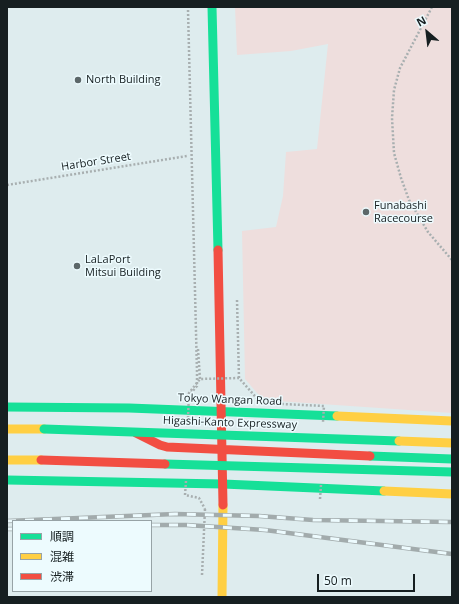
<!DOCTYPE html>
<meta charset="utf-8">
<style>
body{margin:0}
#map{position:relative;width:459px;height:604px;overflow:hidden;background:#deecee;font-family:"Open Sans","Noto Sans JP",sans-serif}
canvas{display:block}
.frame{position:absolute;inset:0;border:8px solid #161f21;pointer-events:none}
.legend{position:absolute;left:12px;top:520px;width:140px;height:72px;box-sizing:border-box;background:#edfbfe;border:1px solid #97a3a6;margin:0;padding:5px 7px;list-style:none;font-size:12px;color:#161f21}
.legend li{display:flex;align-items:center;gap:8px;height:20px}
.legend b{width:20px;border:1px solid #97a3a6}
.north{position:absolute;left:407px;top:12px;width:40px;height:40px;-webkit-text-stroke:3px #edfbfe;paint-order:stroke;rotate:332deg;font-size:11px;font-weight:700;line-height:16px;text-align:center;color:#161f21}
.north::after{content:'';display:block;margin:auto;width:14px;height:18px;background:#161f21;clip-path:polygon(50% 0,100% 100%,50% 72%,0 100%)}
.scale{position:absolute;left:317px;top:574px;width:98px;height:18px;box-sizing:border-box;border:2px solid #161f21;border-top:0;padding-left:5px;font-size:12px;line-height:14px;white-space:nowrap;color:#161f21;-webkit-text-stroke:3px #edfbfe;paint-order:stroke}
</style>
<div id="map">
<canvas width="459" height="604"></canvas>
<div class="frame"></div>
<ul class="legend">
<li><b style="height:5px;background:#16e098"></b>順調</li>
<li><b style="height:5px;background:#ffcf43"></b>混雑</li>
<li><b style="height:5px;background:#f24e42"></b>渋滞</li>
</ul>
<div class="north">N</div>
<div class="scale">50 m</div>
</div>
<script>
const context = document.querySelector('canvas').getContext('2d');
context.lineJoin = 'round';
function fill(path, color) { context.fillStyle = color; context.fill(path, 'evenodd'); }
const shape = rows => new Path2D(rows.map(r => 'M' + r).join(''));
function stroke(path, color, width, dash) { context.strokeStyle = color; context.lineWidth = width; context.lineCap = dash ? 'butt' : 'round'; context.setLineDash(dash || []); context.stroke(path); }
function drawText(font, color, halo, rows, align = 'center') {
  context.font = font + ' "Open Sans",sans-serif'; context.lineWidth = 3; context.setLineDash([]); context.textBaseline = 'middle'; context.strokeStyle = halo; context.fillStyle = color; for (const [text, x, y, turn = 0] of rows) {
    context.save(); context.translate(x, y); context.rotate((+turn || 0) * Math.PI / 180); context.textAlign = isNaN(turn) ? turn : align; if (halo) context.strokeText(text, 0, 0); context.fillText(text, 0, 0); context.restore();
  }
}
fill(shape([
 [235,7,452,7,452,413,263,400,245,379,242,231,276,227,283,196,286,152,317,149,328,44,291,51,237,55]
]), '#eededd');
stroke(shape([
 [432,7,400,68,394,90,392,118,394,153,401,178,409,200,428,232,452,260],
 [188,10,197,372,197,386,191,393],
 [7,185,187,156],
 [237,300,239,378],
 [198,349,200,379],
 [202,575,205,509]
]), '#a8afb0', 2.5, [2, 2]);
stroke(shape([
 [212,7,218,250],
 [7,407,129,408,337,416],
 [370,456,452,459],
 [7,480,223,484,384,491]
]), '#16e098', 9);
stroke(shape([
 [337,416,452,421],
 [7,429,44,429],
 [7,460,41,460],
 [384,491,452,494],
 [222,597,223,505]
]), '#ffcf43', 9);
stroke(shape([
 [218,250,223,505],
 [136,433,160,445,167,447,370,456]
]), '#f24e42', 9);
const rail = shape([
 [7,521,175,514,259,516,313,520,452,522],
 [151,525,186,525,265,530,452,554],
 [7,529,13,529]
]);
stroke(rail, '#a2abac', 4.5);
stroke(rail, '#edfbfe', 3, [9]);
stroke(shape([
 [188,418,189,393,200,379,239,378,261,403,324,406,323,422],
 [186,481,185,495,199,498,205,509],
 [320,499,321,485]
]), '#a8afb0', 2.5, [2, 2]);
stroke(shape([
 [44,429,399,441],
 [165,464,452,472]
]), '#16e098', 9);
stroke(shape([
 [399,441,452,443]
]), '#ffcf43', 9);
stroke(shape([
 [41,460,165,464]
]), '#f24e42', 9);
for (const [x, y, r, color] of [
 [78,80,4,"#5c6769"],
 [366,212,4,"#5c6769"],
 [77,266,4,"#5c6769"]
]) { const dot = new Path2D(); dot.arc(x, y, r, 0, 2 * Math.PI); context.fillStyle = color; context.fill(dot); stroke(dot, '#edfbfe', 1.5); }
drawText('11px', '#161f21', '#edfbfe', [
 ["North Building",86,80],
 ["Funabashi",374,206],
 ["Racecourse",374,219],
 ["LaLaPort",85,260],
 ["Mitsui Building",85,273]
], 'left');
drawText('11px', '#161f21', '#edfbfe', [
 ["Harbor Street",96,162,-9],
 ["Tokyo Wangan Road",230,400,2],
 ["Higashi-Kanto Expressway",230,423,2]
]);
</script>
